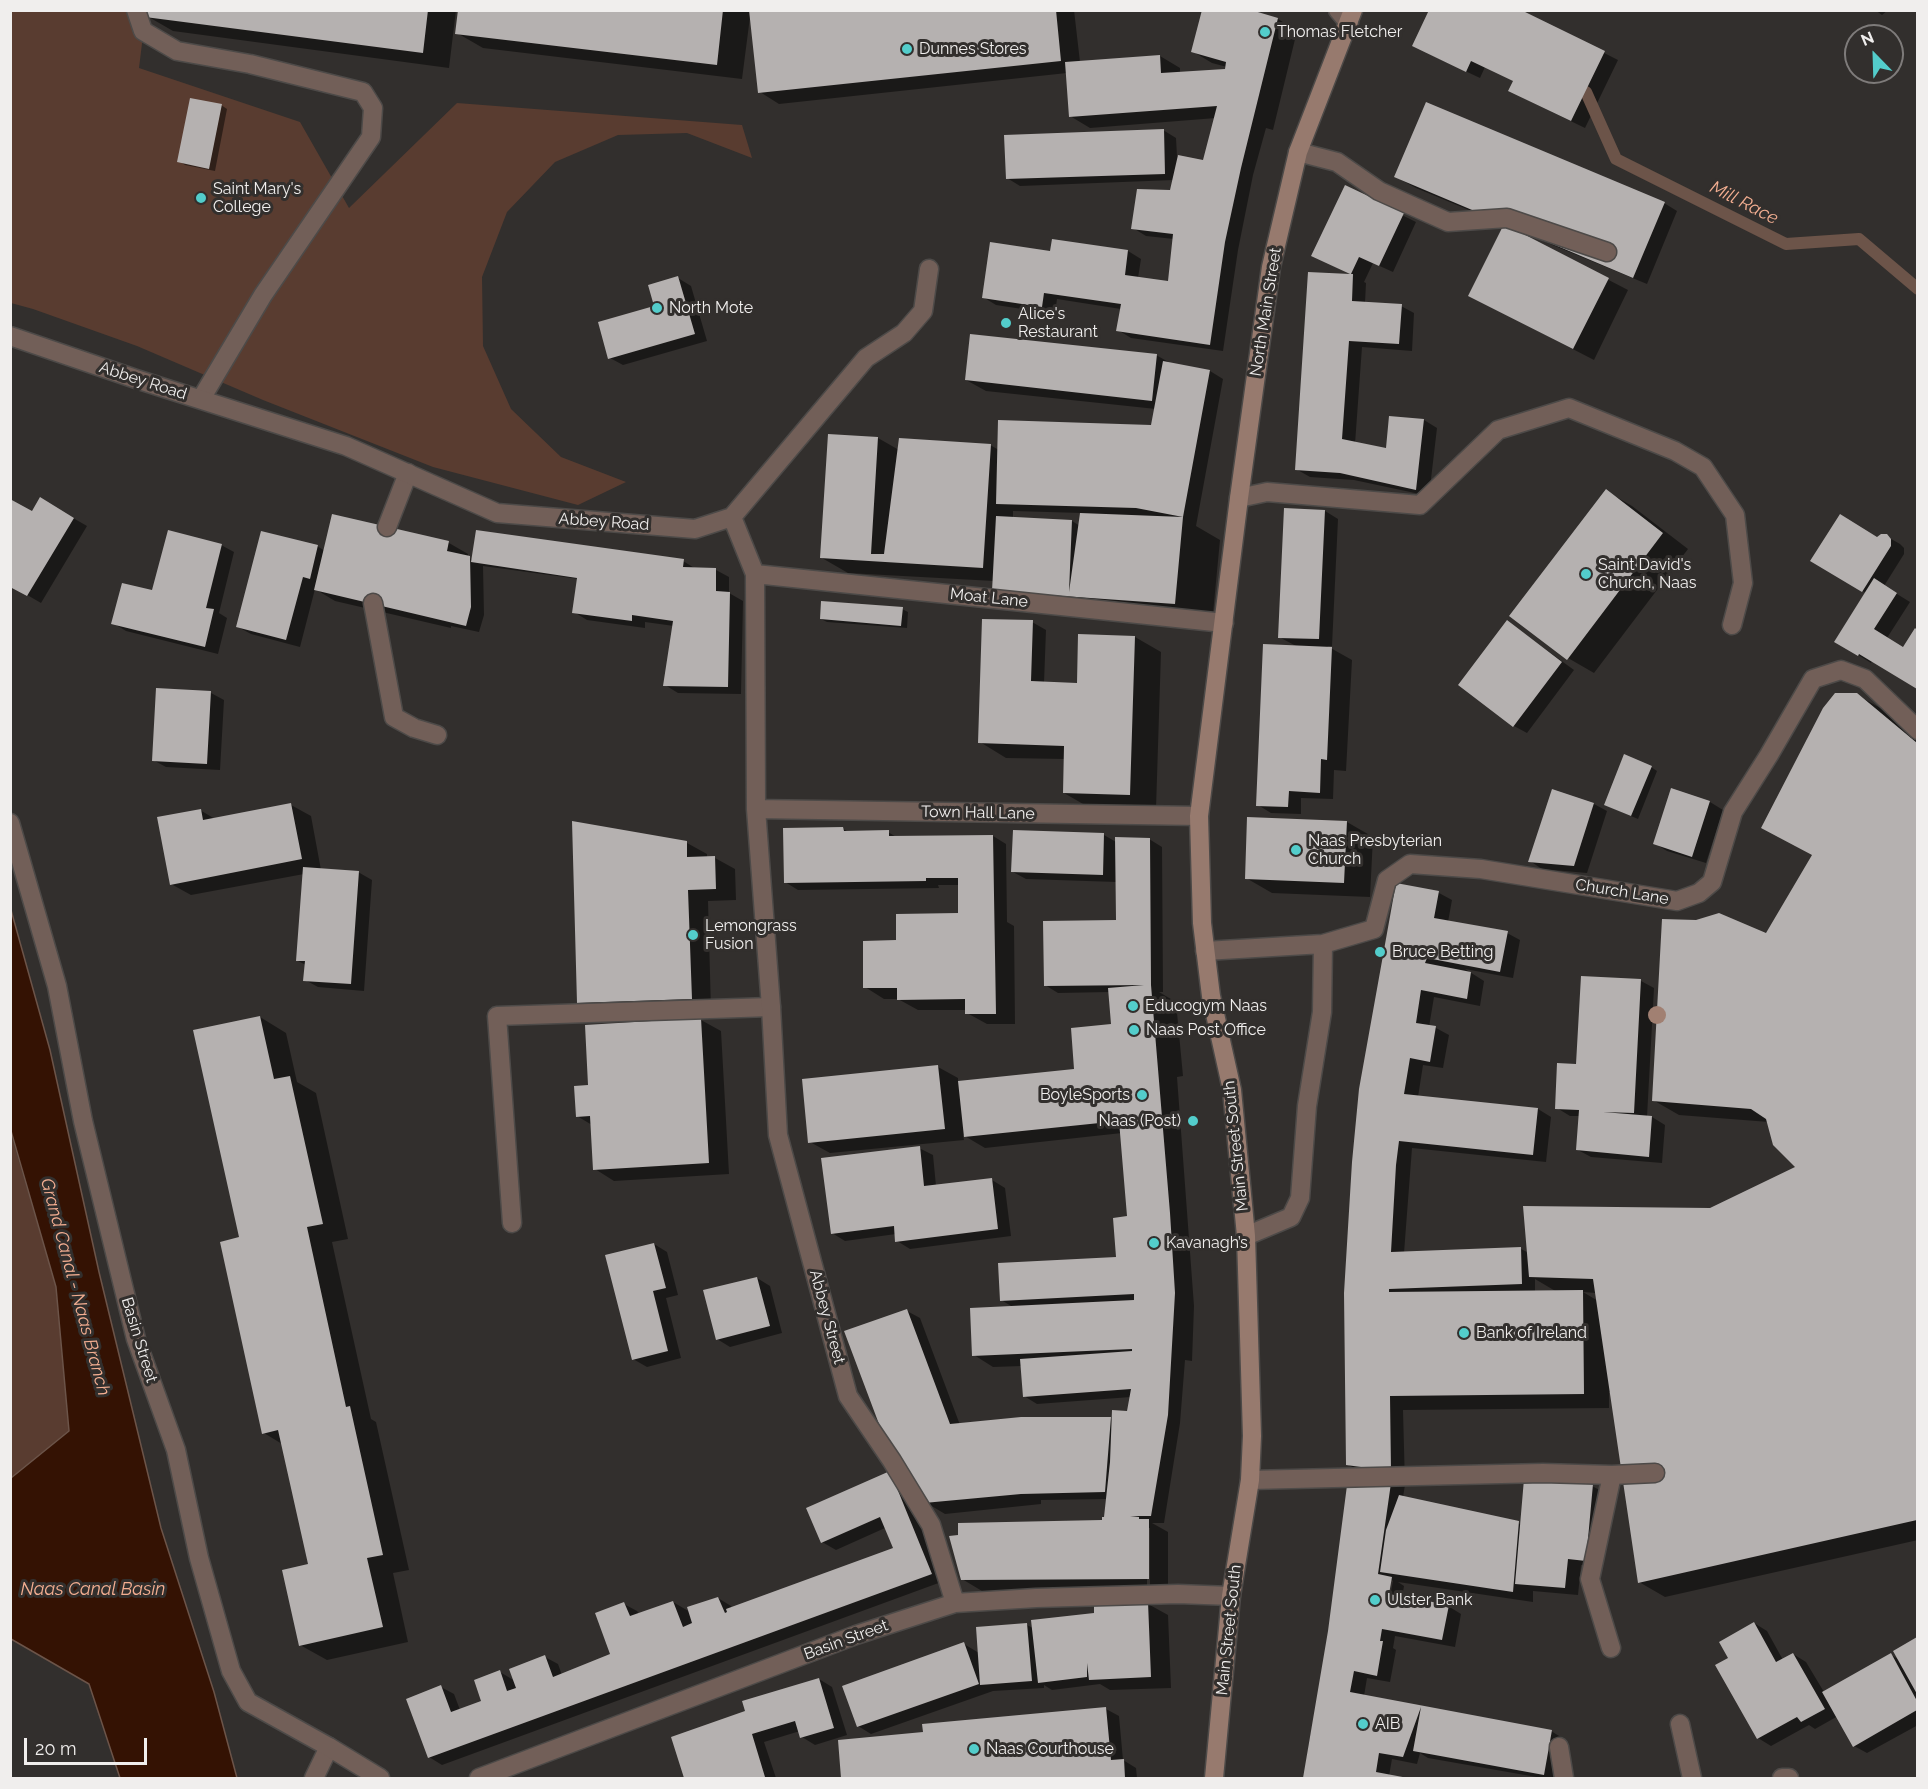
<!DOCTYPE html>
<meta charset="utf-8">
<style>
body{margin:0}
#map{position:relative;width:1928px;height:1789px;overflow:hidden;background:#322f2d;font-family:Raleway,sans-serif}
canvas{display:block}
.frame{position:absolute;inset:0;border:12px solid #f0eeed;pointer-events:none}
.north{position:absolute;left:1844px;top:24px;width:60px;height:60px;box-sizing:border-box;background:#322f2d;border:2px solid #7e7b7a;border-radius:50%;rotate:337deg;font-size:16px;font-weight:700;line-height:24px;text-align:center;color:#f0eeed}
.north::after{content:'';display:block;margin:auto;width:21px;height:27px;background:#53cdcb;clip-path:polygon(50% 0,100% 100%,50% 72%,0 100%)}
.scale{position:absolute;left:24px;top:1738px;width:123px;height:27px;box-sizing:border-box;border:3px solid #f0eeed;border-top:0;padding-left:8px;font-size:18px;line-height:21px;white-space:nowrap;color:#f0eeed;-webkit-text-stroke:4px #322f2d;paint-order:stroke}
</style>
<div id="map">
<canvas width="1928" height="1789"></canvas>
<div class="frame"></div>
<div class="north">N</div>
<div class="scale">20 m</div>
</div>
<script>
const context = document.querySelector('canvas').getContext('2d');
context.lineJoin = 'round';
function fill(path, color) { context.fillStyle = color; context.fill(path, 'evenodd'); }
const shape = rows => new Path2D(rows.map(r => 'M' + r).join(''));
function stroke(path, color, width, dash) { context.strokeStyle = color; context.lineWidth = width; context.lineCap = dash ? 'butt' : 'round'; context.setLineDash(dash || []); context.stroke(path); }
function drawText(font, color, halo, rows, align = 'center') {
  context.font = font + ' Raleway,sans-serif'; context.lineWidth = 6; context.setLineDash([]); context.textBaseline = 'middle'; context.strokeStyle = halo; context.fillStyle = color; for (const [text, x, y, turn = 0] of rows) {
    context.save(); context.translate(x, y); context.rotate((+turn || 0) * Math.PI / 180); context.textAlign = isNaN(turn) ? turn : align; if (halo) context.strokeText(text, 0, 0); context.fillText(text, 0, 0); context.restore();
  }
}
fill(shape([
 [10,11,146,11,139,68,300,122,349,208,457,103,742,125,752,158,687,133,618,135,555,162,507,212,482,277,483,346,511,409,561,457,626,482,578,505,433,467,263,400,137,346,33,309,11,303],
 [10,1131,56,1287,69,1431,11,1478]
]), '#593c30');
const water = shape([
 [11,910,50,1050,99,1272,161,1528,214,1692,237,1778,120,1778,89,1684,11,1639,11,1478,69,1431,56,1287,11,1131,11,910]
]);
fill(water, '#341203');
stroke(water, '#6c5449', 1.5);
fill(shape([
 [147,10,456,10,449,68,173,31,147,16],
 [460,10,1074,10,1080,62,1160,56,1180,68,1180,74,1226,70,1227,67,1212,63,1192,51,1278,19,1297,31,1273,130,1266,128,1253,175,1238,250,1223,351,1131,338,1118,330,1121,309,1057,299,1055,314,996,305,983,297,1051,252,1053,240,1128,251,1141,259,1138,278,1170,283,1174,239,1146,236,1133,228,1171,191,1174,180,1020,186,1007,178,1163,130,1176,138,1177,156,1204,161,1216,118,1090,128,1070,116,1067,73,779,104,760,92,750,17,742,79,483,48,457,33],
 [1519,10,1618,60,1585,128,1523,98,1514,81,1485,67,1480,78,1427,53],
 [1875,10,1888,10,1882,15],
 [221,105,227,109,215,171,185,165,179,161],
 [1396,177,1664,203,1677,211,1647,284,1521,232,1520,234,1628,290,1594,360,1470,296,1505,225,1416,188],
 [1345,187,1416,222,1393,272,1373,263,1364,282,1366,283,1365,303,1401,306,1414,313,1412,351,1362,347,1355,444,1387,450,1424,420,1437,428,1429,496,1354,480,1310,477,1296,469,1310,273,1354,276,1326,262],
 [678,278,691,286,707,341,623,365,610,358,656,307],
 [1156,355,1172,364,1210,371,1223,379,1196,526,1220,540,1212,624,1007,598,994,581,848,573,822,558,878,438,899,450,990,445,999,450,1153,426,1156,409,986,391,966,380],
 [1013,511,1082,513,1080,526,1072,521,1013,518],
 [1606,491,1632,506,1688,549,1594,673,1568,658],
 [40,499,87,526,41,603,10,585,32,513],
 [1325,511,1338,519,1332,646,1327,646,1352,660,1346,771,1334,770,1333,799,1301,798,1301,814,1271,813,1258,805,1298,647,1279,637],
 [1886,536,1900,544,1904,548,1904,554,1884,586,1910,602,1887,638,1904,649,1915,630,1918,631,1918,687,1873,660,1871,663,1836,641,1866,593,1813,560],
 [449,543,468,554,468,557,473,560,683,561,696,569,716,570,729,577,729,593,743,601,741,694,678,693,665,685,674,626,645,622,645,628,587,620,574,612,579,579,483,566,484,615,479,632,451,626,451,628,335,601,315,589,300,647,251,634,238,627,317,546,325,551],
 [221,545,234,552,219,613,227,618,218,654,126,631,113,623,153,592],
 [902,609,908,612,907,628,827,622,821,619],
 [1032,622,1046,630,1044,683,1079,684,1135,637,1161,652,1156,809,1090,808,1064,793,1065,759,1006,758,980,742],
 [1508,622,1574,670,1527,733,1514,726,1460,685],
 [158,689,211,693,224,700,220,770,166,767,153,760],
 [1857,695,1884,710,1918,738,1918,1540,1665,1597,1639,1582,1611,1392,1609,1392,1609,1408,1403,1410,1405,1485,1403,1497,1521,1524,1592,1486,1605,1493,1599,1567,1581,1565,1578,1595,1533,1591,1533,1602,1398,1582,1404,1586,1402,1598,1448,1606,1461,1614,1455,1647,1395,1636,1393,1648,1396,1650,1390,1682,1367,1678,1364,1696,1551,1731,1564,1739,1557,1778,1542,1778,1428,1758,1420,1753,1417,1764,1392,1759,1389,1776,1407,1778,1304,1778,1309,1742,1363,1473,1347,1464,1397,885,1439,893,1452,900,1448,922,1507,933,1520,940,1513,978,1465,969,1484,981,1480,1006,1434,997,1429,1027,1436,1028,1449,1035,1443,1068,1423,1065,1418,1097,1538,1109,1551,1117,1546,1162,1412,1148,1404,1253,1521,1249,1529,1253,1711,1209,1797,1167,1769,1122,1679,1115,1653,1100,1766,935,1814,856,1763,828],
 [1535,1279,1557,1292,1535,1292],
 [1583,1292,1596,1293,1598,1301],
 [1390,1578,1393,1581,1389,1602,1386,1601],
 [1651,767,1657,771,1638,819,1605,805],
 [1553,790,1594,804,1607,811,1587,873,1542,869,1530,861],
 [1672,790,1710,802,1723,810,1706,863,1667,851,1654,843],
 [291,805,311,816,321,870,358,872,372,880,364,991,318,987,305,980,306,965,298,961,304,874,191,895,171,884,200,810,215,819],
 [1347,822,1373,837,1370,897,1272,893,1246,878],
 [843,829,849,832,888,832,898,838,993,836,1006,844,1007,922,1014,926,1015,1024,987,1024,967,1013,967,1010,918,1010,898,999,884,999,865,987,898,941,960,915,960,885,938,885,939,888,798,890,785,882],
 [1104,835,1116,842,1149,839,1162,847,1163,992,1159,992,1176,1002,1183,1076,1177,1077,1194,1306,1192,1361,1185,1360,1180,1423,1164,1523,1152,1523,1168,1532,1168,1590,982,1591,962,1579,1103,1522,1106,1519,1107,1499,1041,1500,1041,1504,945,1514,925,1502,907,1311,920,1318,960,1425,1110,1419,1113,1420,1128,1413,1131,1397,1037,1404,1024,1396,1022,1366,993,1367,974,1355,1013,1307,1001,1300,1118,1258,1129,1217,1122,1133,985,1148,963,1135,964,1140,830,1153,810,1142,938,1067,958,1078,958,1082,1080,1071,1113,1025,1110,992,1058,993,1045,985,1117,922,1117,882,1026,879,1013,872],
 [1147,1528,1150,1528,1150,1587,1147,1587],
 [687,843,707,854,707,858,715,858,735,869,736,900,708,901,711,1010,599,1014,579,1002],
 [1582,978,1641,981,1654,988,1647,1117,1652,1117,1665,1125,1662,1163,1591,1157,1578,1150,1580,1116,1570,1116,1557,1108,1577,1066],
 [260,1017,286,1033,297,1082,316,1093,348,1239,332,1242,371,1419,376,1422,409,1570,393,1573,408,1642,327,1660,300,1645,309,1565,282,1444,264,1433,241,1239],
 [701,1020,721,1031,729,1174,614,1181,595,1169,592,1125,577,1116,590,1086],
 [919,1148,933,1155,936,1186,992,1180,1005,1188,1011,1236,910,1249,897,1241,896,1234,845,1241,832,1233],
 [654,1244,667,1252,678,1295,666,1298,681,1358,647,1367,633,1359],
 [757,1278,770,1286,782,1333,730,1347,717,1339],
 [903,1481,944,1581,442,1765,429,1757,441,1687,454,1694,460,1710,483,1701,500,1672,515,1681,545,1657,558,1664,562,1675,611,1654,624,1604,637,1611,639,1614,673,1602,690,1612,718,1598,731,1606,732,1609,894,1550,885,1528,836,1550,822,1542,808,1508],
 [1148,1604,1168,1615,1171,1688,1110,1690,1100,1684,1052,1690,1044,1685,1044,1688,993,1691,871,1734,858,1726,964,1644,979,1653,1027,1625,1033,1628],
 [1754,1623,1767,1631,1783,1660,1793,1654,1806,1662,1824,1692,1891,1655,1900,1660,1895,1652,1918,1639,1918,1725,1867,1753,1854,1746,1838,1716,1815,1729,1809,1725,1771,1746,1758,1738,1730,1659],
 [819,1679,832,1687,847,1735,815,1745,802,1737,800,1731,764,1742,776,1778,685,1778,673,1738,747,1712],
 [1106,1709,1119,1716,1123,1760,1136,1768,1137,1778,843,1778,839,1742,924,1734]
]), '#0007');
stroke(shape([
 [1586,92,1616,159,1786,244,1859,239,1918,289]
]), '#6c5449', 12);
fill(shape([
 [146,10,428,10,423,53,145,17],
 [458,10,723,10,717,65,455,34],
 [749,10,1056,10,1061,61,758,93],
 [1202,10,1251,10,1278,18,1241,168,1225,242,1210,345,1116,331,1121,304,1044,293,1042,307,982,298,990,242,1050,251,1052,239,1128,250,1125,275,1168,281,1173,234,1131,229,1137,189,1170,190,1178,155,1203,160,1217,106,1069,117,1065,62,1160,55,1161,73,1225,69,1226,62,1191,52],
 [1429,10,1521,10,1605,51,1571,121,1508,91,1513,81,1471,61,1466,72,1412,46],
 [190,98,222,104,209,169,177,162],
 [1426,102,1665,202,1633,278,1394,177],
 [1164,129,1165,174,1006,179,1004,135],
 [1345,185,1404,213,1379,266,1359,257,1351,274,1353,274,1352,301,1402,304,1399,344,1349,341,1342,439,1386,448,1389,416,1424,419,1416,490,1340,473,1295,470,1308,272,1350,274,1311,256],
 [1504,224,1609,278,1573,349,1468,296],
 [678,276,695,334,608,359,598,322,654,306,648,285],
 [970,334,1157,354,1152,401,965,380],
 [1163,361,1210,370,1183,517,1175,604,992,591,996,516,1072,520,1069,592,1080,513,1183,517,1136,508,996,504,998,420,1151,425],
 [828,434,878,437,871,554,884,554,899,438,991,444,983,568,820,558],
 [1606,489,1663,533,1567,660,1509,616],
 [40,497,74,518,27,596,10,587,10,499,32,511],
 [1284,508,1325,510,1319,639,1278,638],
 [332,514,449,541,447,551,470,556,471,607,466,626,314,590],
 [1840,514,1877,537,1881,534,1887,534,1891,539,1891,546,1862,592,1810,561],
 [168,530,222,544,206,608,214,609,205,647,111,624,122,583,152,590],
 [476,530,684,559,683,567,716,568,716,591,730,592,728,687,663,686,673,621,632,615,632,621,572,613,577,578,471,562],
 [261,531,318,545,310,579,303,577,286,640,236,627],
 [1874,578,1897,593,1874,629,1903,647,1915,628,1917,630,1917,689,1859,654,1858,656,1834,642],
 [821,601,903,607,901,626,820,619],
 [982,619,1033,620,1031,681,1077,683,1078,634,1135,636,1130,795,1063,793,1064,746,978,743],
 [1507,620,1562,662,1513,727,1458,685],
 [1263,644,1332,647,1327,760,1321,759,1320,793,1289,791,1288,807,1256,806],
 [156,688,211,691,207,764,152,761],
 [1835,693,1857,693,1917,743,1917,1520,1638,1583,1593,1279,1529,1277,1523,1206,1710,1208,1795,1167,1773,1145,1766,1119,1751,1109,1652,1101,1662,919,1696,920,1719,913,1766,933,1812,855,1761,828,1823,708],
 [1624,754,1652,766,1631,816,1604,805],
 [1671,788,1710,801,1692,857,1653,844],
 [1552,789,1594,803,1574,866,1528,862],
 [291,803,302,859,170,885,157,817,201,809,203,820],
 [1247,817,1347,821,1344,883,1245,879],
 [572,821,687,841,687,857,715,856,716,889,688,890,692,999,577,1003],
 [843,827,844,831,889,830,889,836,993,835,996,1014,965,1014,965,999,897,1000,897,988,863,988,863,941,896,940,896,914,958,913,958,878,926,878,926,881,784,883,783,828],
 [1013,830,1104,833,1103,875,1011,872],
 [1115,837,1150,838,1151,985,1170,1213,1175,1293,1168,1415,1151,1516,1130,1516,1139,1517,1139,1519,1149,1519,1149,1579,961,1580,949,1536,958,1535,958,1523,1102,1520,1102,1517,1104,1517,1110,1462,1112,1410,1127,1411,1131,1389,1023,1397,1020,1359,1132,1351,1132,1349,972,1356,970,1308,1134,1300,1134,1294,1000,1301,998,1263,1116,1257,1113,1218,1127,1216,1119,1121,964,1137,958,1081,1074,1069,1071,1028,1111,1024,1108,988,1144,985,1044,986,1043,921,1116,920],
 [303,867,359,871,351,984,303,981,305,961,296,961],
 [1396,883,1439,891,1434,918,1508,931,1500,972,1427,958,1425,963,1471,972,1467,999,1421,990,1416,1023,1436,1026,1430,1062,1410,1058,1404,1094,1538,1108,1533,1155,1399,1141,1396,1165,1391,1252,1521,1247,1522,1284,1389,1289,1389,1292,1583,1290,1584,1394,1390,1396,1391,1471,1346,1465,1344,1293,1352,1162,1359,1089],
 [1581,976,1641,979,1634,1113,1603,1112,1652,1116,1649,1157,1576,1150,1579,1110,1555,1109,1557,1063,1576,1064],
 [260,1016,274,1079,290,1076,323,1224,307,1227,346,1407,350,1406,383,1555,367,1558,383,1627,299,1646,282,1570,308,1564,278,1430,262,1434,220,1242,239,1237,193,1030],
 [701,1018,709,1163,593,1170,590,1116,576,1117,574,1086,588,1085,585,1025],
 [938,1065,945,1129,808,1143,802,1079],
 [920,1146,924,1186,992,1178,998,1229,895,1242,894,1226,831,1234,821,1158],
 [654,1243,666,1288,653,1291,668,1351,632,1360,605,1255],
 [757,1277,770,1326,716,1340,703,1290],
 [907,1309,950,1424,1021,1417,1111,1417,1105,1492,1021,1494,924,1503,882,1432,844,1331],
 [1349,1470,1392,1476,1378,1574,1392,1577,1389,1594,1449,1605,1442,1640,1382,1629,1380,1641,1383,1641,1377,1676,1354,1671,1350,1692,1552,1730,1544,1775,1413,1751,1421,1707,1403,1757,1379,1753,1376,1772,1408,1778,1303,1778,1328,1631],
 [890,1471,932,1574,428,1758,406,1699,441,1685,451,1712,481,1701,474,1680,500,1670,507,1691,516,1688,509,1669,545,1655,553,1677,610,1654,595,1613,624,1602,630,1616,673,1601,683,1627,692,1623,687,1607,718,1597,725,1613,727,1612,726,1609,893,1548,880,1517,821,1543,806,1508],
 [1524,1479,1593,1484,1586,1561,1568,1559,1565,1588,1515,1584],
 [1399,1495,1519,1521,1513,1592,1380,1572,1386,1530],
 [1148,1602,1151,1677,1089,1680,1087,1663,1087,1677,1038,1683,1031,1620,1094,1613,1094,1605],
 [1754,1622,1776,1662,1793,1653,1825,1709,1801,1722,1797,1717,1757,1739,1715,1665,1728,1658,1719,1642],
 [1027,1623,1032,1681,980,1685,976,1627],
 [1917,1637,1917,1694,1893,1651],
 [964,1642,979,1684,857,1727,842,1686],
 [1891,1653,1917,1701,1917,1710,1853,1747,1822,1692],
 [819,1678,834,1728,800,1738,795,1721,752,1734,765,1777,761,1778,684,1778,671,1737,745,1711,742,1701],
 [1106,1707,1111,1760,1124,1759,1125,1778,841,1778,838,1740,923,1732,922,1724]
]), '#b5b1b0');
const lane = shape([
 [136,10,143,31,177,51,250,64,363,92,373,108,371,137,263,295,201,399],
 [1338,10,1349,23],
 [1298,152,1337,162,1379,191,1448,222,1507,218,1607,252],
 [1239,498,1267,492,1420,505,1498,430,1569,408,1675,451,1703,467,1735,515,1743,583,1732,625],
 [387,527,408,473],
 [373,603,394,717,414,728,437,735],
 [512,1223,497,1016,771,1007],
 [1250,1480,1543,1473,1612,1475,1655,1473],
 [1611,1648,1590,1579,1612,1475],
 [1680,1724,1692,1778],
 [1559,1747,1564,1778],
 [314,1778,329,1747],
 [1782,1778,1789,1778]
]);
const street = shape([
 [10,336,136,379,346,446,497,513,695,529,732,517,755,574,756,809,771,1007,778,1135,848,1396,892,1461,931,1525,955,1603],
 [732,517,866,358,904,333,923,311,929,269],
 [755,574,1224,623],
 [756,809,1199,816],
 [10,823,57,986,83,1121,136,1339,176,1450,199,1558,231,1671,248,1702,329,1747,380,1778],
 [1323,944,1374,929,1387,880,1410,864,1481,869,1677,901,1699,893,1712,882,1733,812,1769,755,1813,679,1841,670,1865,679,1918,730],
 [1205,951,1323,944,1322,1012,1307,1106,1300,1198,1291,1217,1246,1236],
 [479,1778,856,1635,955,1603,1036,1598,1178,1594,1231,1596]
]);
const secondary = shape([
 [1214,1778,1231,1596,1250,1480,1252,1436,1246,1236,1232,1090,1211,996,1202,923,1199,816,1239,498,1271,267,1298,152,1353,10]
]);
stroke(lane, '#4d4a48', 21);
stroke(street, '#4d4a48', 21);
stroke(secondary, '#4d4a48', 21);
stroke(lane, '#725f58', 18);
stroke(street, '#725f58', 18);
stroke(secondary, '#977a6e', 18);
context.fillStyle = '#a18072';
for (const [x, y] of [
 [1657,1015]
]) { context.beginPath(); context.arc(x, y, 9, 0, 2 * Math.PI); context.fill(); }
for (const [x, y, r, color] of [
 [1265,32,6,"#53cdcb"],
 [907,49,6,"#53cdcb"],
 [201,198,6,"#53cdcb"],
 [657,308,6,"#53cdcb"],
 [1006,323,6,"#53cdcb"],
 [1586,574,6,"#53cdcb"],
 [1296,850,6,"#53cdcb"],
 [693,935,6,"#53cdcb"],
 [1380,952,6,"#53cdcb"],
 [1133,1006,6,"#53cdcb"],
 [1134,1030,6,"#53cdcb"],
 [1142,1095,6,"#53cdcb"],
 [1193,1121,6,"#53cdcb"],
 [1154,1243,6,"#53cdcb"],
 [1464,1333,6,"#53cdcb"],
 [1375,1600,6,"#53cdcb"],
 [1363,1724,6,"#53cdcb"],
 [974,1749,6,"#53cdcb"]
]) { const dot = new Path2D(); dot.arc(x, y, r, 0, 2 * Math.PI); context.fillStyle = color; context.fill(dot); stroke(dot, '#322f2d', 2); }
drawText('16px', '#f0eeed', '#322f2d', [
 ["Thomas Fletcher",1277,32],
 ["Dunnes Stores",919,49],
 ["Saint Mary's",213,189],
 ["College",213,207],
 ["North Mote",669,308],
 ["Alice's",1018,314],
 ["Restaurant",1018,332],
 ["Saint David's",1598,565],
 ["Church, Naas",1598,583],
 ["Naas Presbyterian",1308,841],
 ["Church",1308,859],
 ["Lemongrass",705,926],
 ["Fusion",705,944],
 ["Bruce Betting",1392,952],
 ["Educogym Naas",1145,1006],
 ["Naas Post Office",1146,1030],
 ["BoyleSports",1130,1095,"right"],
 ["Naas (Post)",1181,1121,"right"],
 ["Kavanagh’s",1166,1243],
 ["Bank of Ireland",1476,1333],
 ["Ulster Bank",1387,1600],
 ["AIB",1375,1724],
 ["Naas Courthouse",986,1749]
], 'left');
drawText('16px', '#f0eeed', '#322f2d', [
 ["North Main Street",1266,312,-81],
 ["Abbey Road",143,381,18],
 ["Abbey Road",604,522,4],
 ["Moat Lane",989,598,6],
 ["Town Hall Lane",978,813,1],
 ["Church Lane",1622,892,9],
 ["Main Street South",1236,1146,-96],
 ["Abbey Street",827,1317,75],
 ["Basin Street",139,1340,73],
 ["Main Street South",1229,1630,-84],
 ["Basin Street",846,1640,-20]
]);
drawText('italic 18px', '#f3ae91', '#322f2d', [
 ["Mill Race",1744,203,27],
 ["Grand Canal - Naas Branch",75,1287,75],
 ["Naas Canal Basin",93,1590]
]);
</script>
